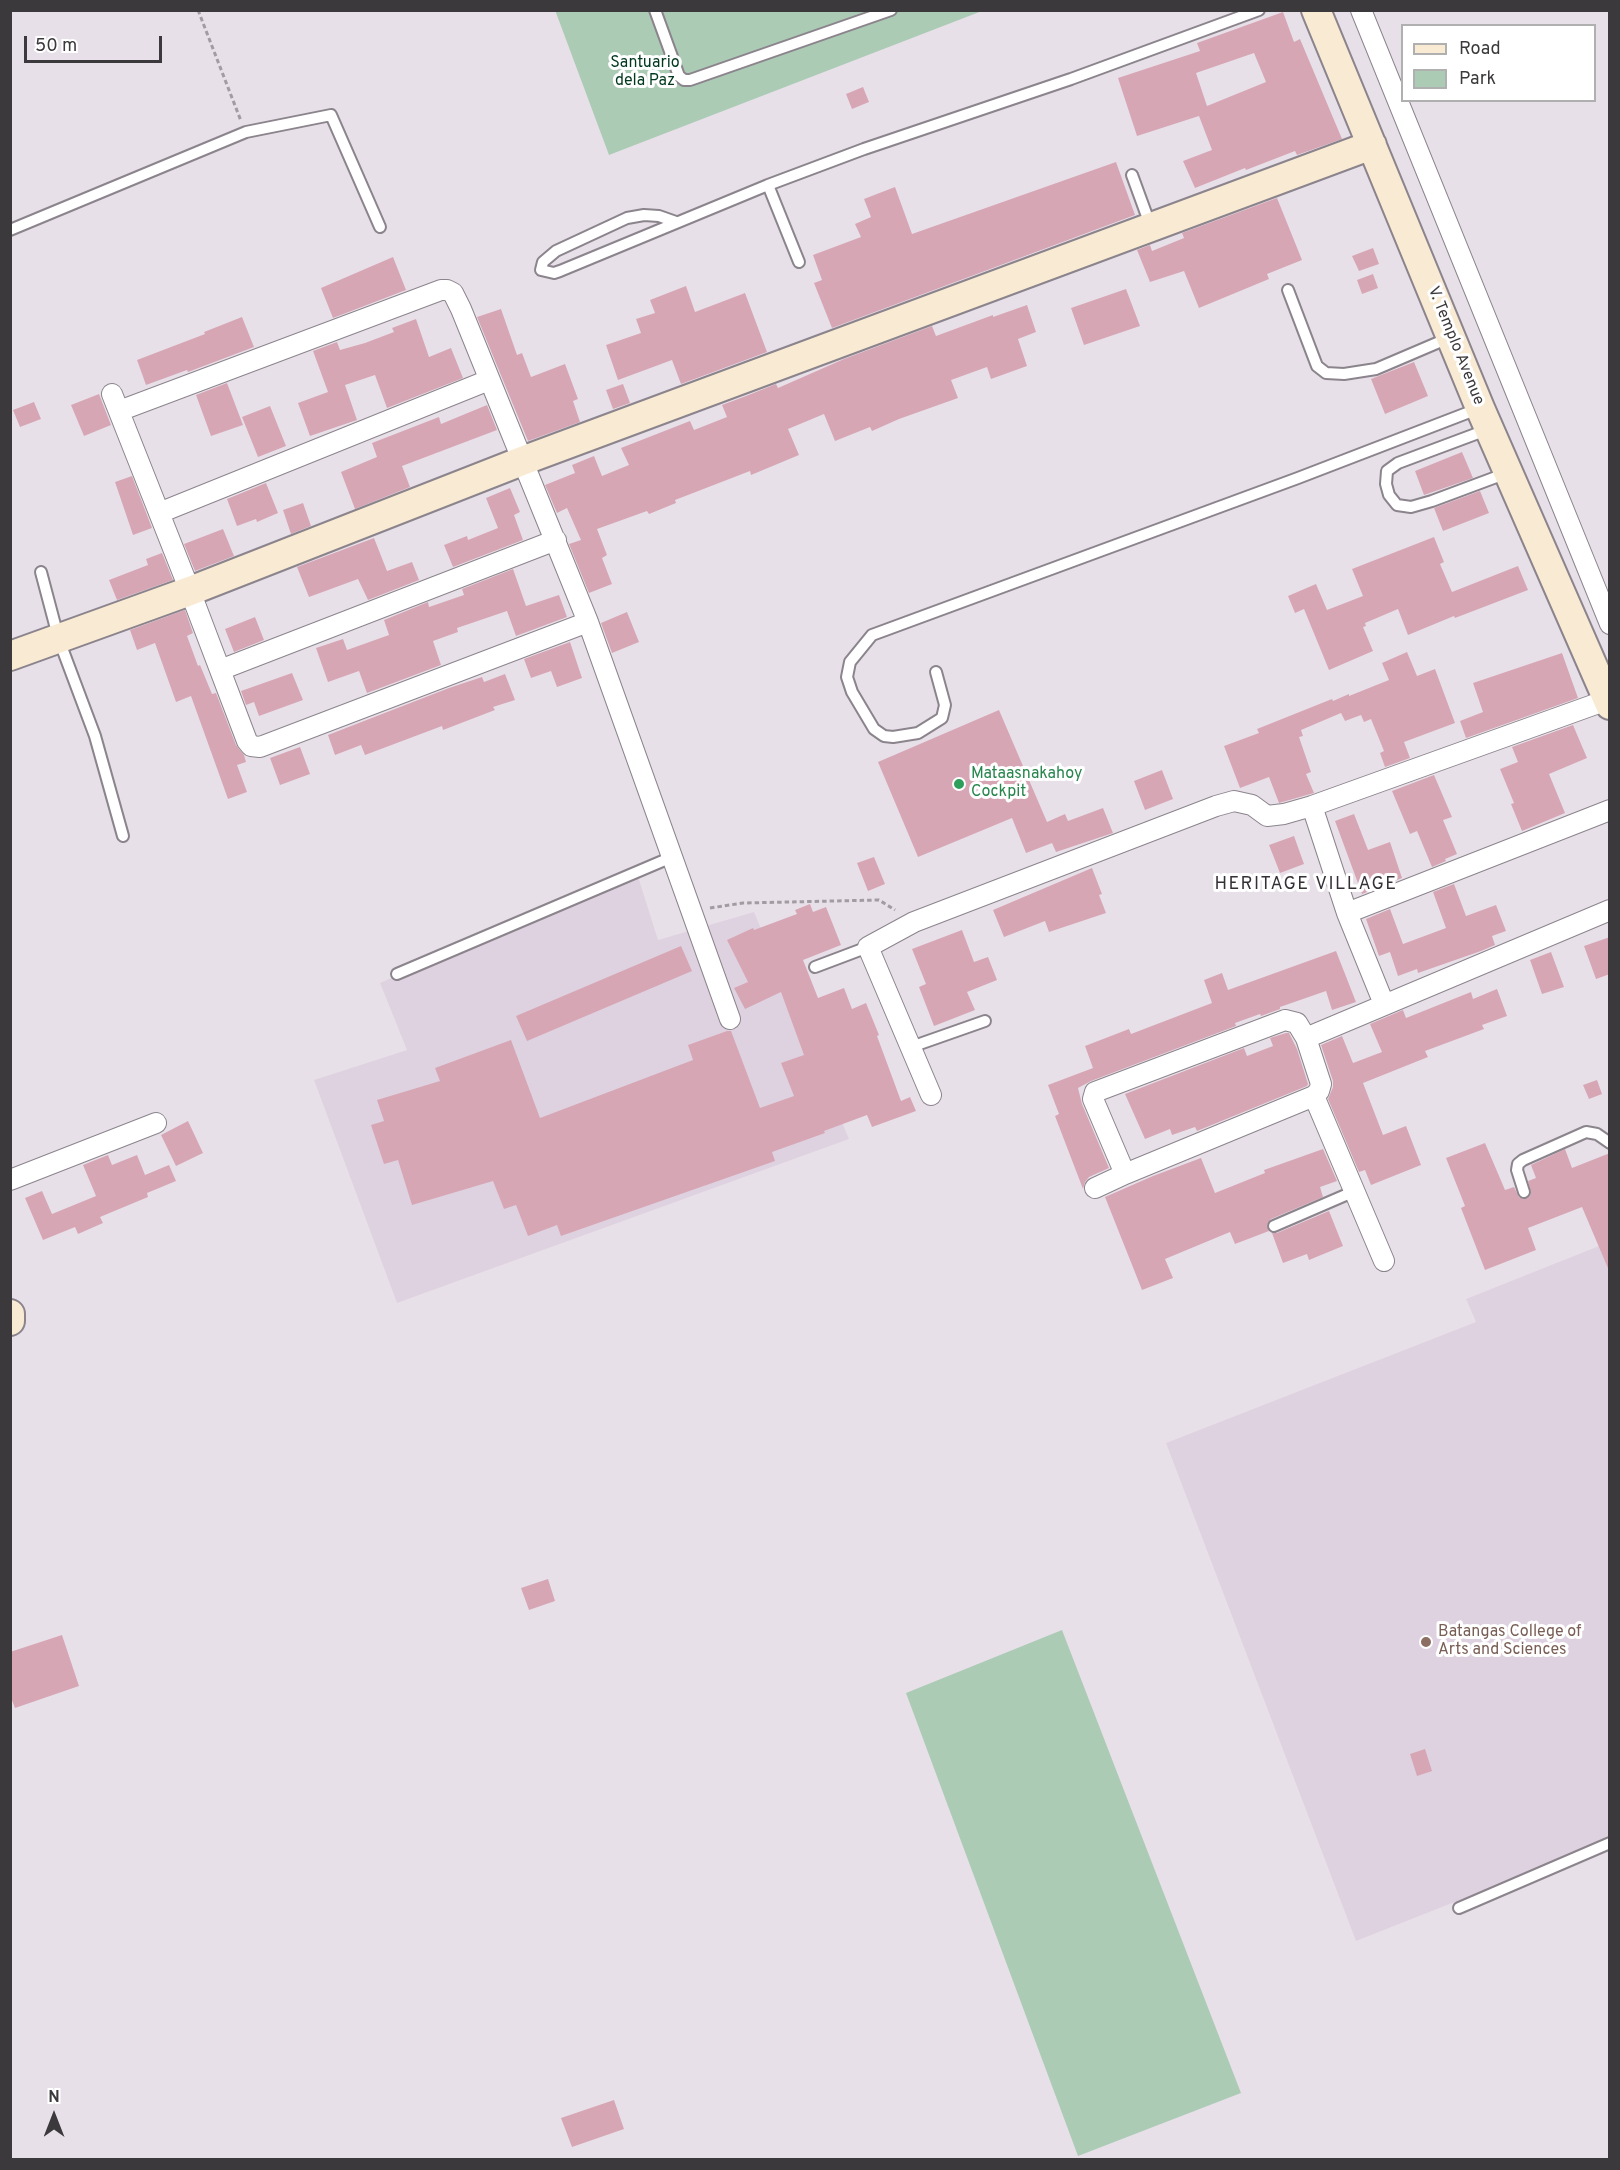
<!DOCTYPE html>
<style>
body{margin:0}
#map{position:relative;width:1620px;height:2170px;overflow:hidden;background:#e8e0e9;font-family:Overpass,sans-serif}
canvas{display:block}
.frame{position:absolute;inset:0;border:12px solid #3c393c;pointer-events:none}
.legend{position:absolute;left:1401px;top:24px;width:195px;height:78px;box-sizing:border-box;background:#fff;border:2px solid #b1b0b1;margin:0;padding:8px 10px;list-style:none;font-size:18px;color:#3c393c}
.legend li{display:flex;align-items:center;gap:12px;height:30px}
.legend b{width:30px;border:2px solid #b1b0b1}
.north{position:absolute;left:24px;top:2086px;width:60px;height:60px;-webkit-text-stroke:4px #fff;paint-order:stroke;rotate:0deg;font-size:16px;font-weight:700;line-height:24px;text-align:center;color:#3c393c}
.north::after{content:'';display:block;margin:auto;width:21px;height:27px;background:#3c393c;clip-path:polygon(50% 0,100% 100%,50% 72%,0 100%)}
.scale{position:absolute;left:24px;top:36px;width:138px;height:27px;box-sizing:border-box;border:3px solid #3c393c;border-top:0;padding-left:8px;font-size:18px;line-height:21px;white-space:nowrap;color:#3c393c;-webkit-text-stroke:4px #fff;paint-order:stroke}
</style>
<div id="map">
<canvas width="1620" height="2170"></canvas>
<div class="frame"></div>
<ul class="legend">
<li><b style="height:8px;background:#f9ebd3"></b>Road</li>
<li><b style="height:16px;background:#accbb5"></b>Park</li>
</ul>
<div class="north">N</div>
<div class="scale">50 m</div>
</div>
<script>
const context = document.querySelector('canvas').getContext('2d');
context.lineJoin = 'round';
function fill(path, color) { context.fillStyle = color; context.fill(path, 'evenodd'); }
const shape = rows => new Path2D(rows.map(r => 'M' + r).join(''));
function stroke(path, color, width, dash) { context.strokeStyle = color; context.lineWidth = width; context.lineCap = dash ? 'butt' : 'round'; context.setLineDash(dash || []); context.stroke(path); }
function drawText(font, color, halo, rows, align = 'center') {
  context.font = font + ' Overpass,sans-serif'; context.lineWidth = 6; context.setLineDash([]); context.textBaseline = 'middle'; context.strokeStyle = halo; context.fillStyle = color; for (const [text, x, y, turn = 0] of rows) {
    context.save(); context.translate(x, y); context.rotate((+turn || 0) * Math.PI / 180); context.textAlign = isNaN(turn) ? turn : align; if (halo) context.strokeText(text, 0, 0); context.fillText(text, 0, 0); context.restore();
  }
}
fill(shape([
 [636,870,658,940,754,912,849,1139,397,1303,314,1080,407,1050,380,983],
 [1609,1242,1609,1841,1356,1941,1166,1443,1476,1322,1466,1299]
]), '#dfd2e0');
fill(shape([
 [555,10,982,11,609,155],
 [1062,1630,1241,2093,1078,2156,906,1693]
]), '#accbb5');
fill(shape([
 [1283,12,1294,42,1300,39,1342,139,1297,155,1295,151,1246,170,1245,168,1195,188,1183,161,1212,150,1199,116,1137,136,1118,78,1200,51,1197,43],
 [1254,53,1266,82,1207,106,1196,73],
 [863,87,869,102,852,109,846,94],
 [1116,162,1135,215,832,328,814,283,822,280,813,255,861,237,855,224,871,217,864,199,895,187,912,234],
 [1277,198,1302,260,1267,274,1269,279,1199,308,1184,271,1150,282,1137,250,1150,245,1152,251,1184,238,1182,233],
 [1373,248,1379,264,1359,271,1352,256],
 [393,257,406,290,333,318,321,288],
 [1373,274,1378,288,1362,294,1357,280],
 [686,286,695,312,745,293,767,352,681,384,672,360,618,380,606,345,641,333,636,319,655,313,650,300],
 [1126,289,1140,326,1084,345,1071,308],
 [1027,305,1036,332,1018,339,1027,366,991,379,987,367,951,380,958,398,899,419,872,431,870,427,835,441,824,414,788,429,799,455,751,475,750,471,675,500,676,503,649,514,647,511,597,529,607,555,602,558,612,584,589,593,569,544,581,540,567,508,557,513,545,485,575,473,572,465,594,456,602,476,629,465,621,448,690,421,694,430,727,417,722,405,746,396,776,384,778,388,844,359,932,326,936,336,993,315,993,317],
 [501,309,517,355,522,353,531,377,565,364,578,399,573,401,580,422,528,441,477,317],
 [242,317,254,347,188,372,187,370,146,385,137,360,205,334,204,332],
 [416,319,429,357,451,348,463,378,387,408,375,375,345,385,357,420,310,436,298,403,328,392,313,351,337,342,340,350,365,343,394,332,392,328],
 [1414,362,1428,396,1385,414,1371,379],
 [227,383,243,425,211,436,196,395],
 [623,384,630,403,613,409,606,390],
 [99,394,111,425,84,436,71,405],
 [34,402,41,419,20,427,13,410],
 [487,405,497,430,402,466,410,487,355,509,341,472,377,457,372,443,439,417,441,424],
 [270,406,286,446,258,457,242,417],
 [1462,452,1473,478,1424,495,1415,471],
 [132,476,152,528,133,535,115,482],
 [266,483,278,513,257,522,256,519,237,526,227,499],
 [510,488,520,512,514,515,523,540,453,567,444,545,467,536,468,540,498,528,486,498],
 [1480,491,1489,513,1443,531,1434,508],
 [303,503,311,526,291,534,283,510],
 [223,529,234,556,195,571,184,544],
 [1434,537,1444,562,1440,564,1452,592,1518,566,1528,590,1455,618,1454,616,1408,635,1398,609,1365,623,1366,626,1363,627,1373,651,1329,670,1304,609,1295,613,1288,596,1316,584,1327,610,1363,596,1352,569],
 [374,538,387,571,412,562,419,580,368,600,358,579,309,597,297,567],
 [162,553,173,580,117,600,109,580,148,565,146,559],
 [513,569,526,606,559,595,567,617,516,636,507,611,457,628,458,632,433,641,441,665,367,693,359,671,328,682,316,648,343,639,347,650,389,635,384,620,428,602,429,607,464,595,462,589],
 [185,610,193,633,187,636,198,666,200,665,212,694,216,693,236,745,244,755,246,762,237,765,247,792,228,799,191,696,176,702,155,643,137,650,130,630],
 [627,612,639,642,612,653,601,623],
 [255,617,264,640,234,652,225,629],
 [570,642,582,678,557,687,551,671,531,678,524,659],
 [1407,652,1417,676,1435,669,1455,723,1404,742,1410,758,1385,767,1380,753,1384,751,1371,719,1364,722,1361,715,1345,721,1341,713,1301,730,1303,736,1299,737,1311,772,1306,774,1314,793,1279,803,1269,777,1240,788,1224,746,1259,733,1257,729,1332,699,1333,701,1349,694,1349,696,1389,680,1382,663],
 [1562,653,1578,698,1466,738,1460,721,1483,712,1473,683],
 [292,673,303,700,259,716,254,702,246,705,241,691],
 [505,674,515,700,493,707,495,710,443,730,442,726,365,755,361,745,335,755,328,735,449,688,482,677,484,682],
 [999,710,1047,822,1065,814,1068,821,1103,808,1113,833,1056,852,1052,843,1026,853,1012,818,918,857,878,762],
 [1573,725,1587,758,1549,774,1565,813,1522,831,1511,804,1514,803,1500,769,1518,762,1512,747],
 [300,747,310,774,280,785,270,758],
 [1162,770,1173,799,1145,810,1134,781],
 [1434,775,1452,817,1443,820,1457,854,1445,859,1446,861,1432,867,1417,831,1410,834,1392,791],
 [1354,814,1368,850,1390,842,1402,878,1362,894,1335,821],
 [1294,836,1304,864,1280,873,1269,845],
 [874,857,885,884,868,891,857,863],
 [1092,868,1102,894,1099,895,1106,913,1049,932,1045,921,1004,937,993,910],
 [1454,884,1466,916,1496,905,1506,931,1492,936,1495,945,1481,951,1418,973,1417,969,1398,976,1390,952,1379,956,1366,919,1390,909,1403,944,1446,928,1433,892],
 [810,904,813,912,826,907,841,945,803,960,818,998,844,988,852,1009,866,1003,879,1035,877,1036,901,1101,910,1097,916,1111,872,1127,867,1115,824,1131,825,1133,772,1152,775,1161,561,1236,557,1225,528,1236,516,1205,504,1209,493,1181,412,1205,398,1160,384,1164,371,1125,384,1121,377,1100,440,1081,435,1068,511,1040,540,1118,693,1060,688,1045,727,1031,731,1031,760,1108,794,1096,781,1063,804,1055,781,992,745,1009,734,988,748,982,727,940,753,928,754,930,797,914,795,910],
 [962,930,974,962,988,957,997,980,967,992,975,1010,934,1026,919,987,926,984,912,949],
 [1610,937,1610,974,1596,979,1584,946],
 [681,946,692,971,527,1041,516,1016],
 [1336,951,1356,1002,1332,1010,1326,991,1280,1007,1280,1009,1261,1016,1260,1014,1235,1023,1236,1026,1091,1081,1078,1088,1082,1104,1109,1168,1089,1177,1085,1182,1083,1189,1055,1116,1059,1114,1048,1085,1093,1068,1085,1046,1129,1029,1131,1034,1212,1003,1204,980,1222,973,1228,990],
 [1551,952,1564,987,1542,994,1530,960],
 [1497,989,1507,1016,1482,1025,1484,1029,1425,1051,1428,1057,1363,1083,1383,1135,1406,1126,1421,1165,1371,1185,1365,1170,1359,1172,1328,1099,1333,1087,1333,1081,1321,1045,1342,1036,1353,1063,1382,1052,1370,1024,1403,1010,1406,1018,1471,992,1473,999],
 [1286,1033,1289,1033,1297,1049,1308,1084,1307,1086,1197,1131,1195,1127,1172,1135,1170,1129,1145,1139,1125,1094,1244,1048,1247,1056,1273,1046,1270,1038],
 [1597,1080,1602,1094,1589,1099,1583,1085],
 [188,1121,203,1153,176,1166,161,1135],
 [1485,1143,1505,1190,1514,1187,1519,1197,1523,1199,1529,1197,1531,1194,1528,1181,1536,1178,1531,1165,1565,1149,1572,1168,1610,1153,1610,1273,1582,1207,1528,1228,1536,1250,1485,1270,1461,1208,1465,1206,1446,1158],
 [1323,1149,1337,1181,1320,1187,1323,1197,1271,1219,1267,1225,1269,1231,1235,1244,1230,1232,1165,1259,1173,1278,1142,1290,1105,1197,1153,1176,1201,1158,1215,1193,1265,1173,1264,1170],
 [108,1155,112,1165,137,1155,145,1175,169,1165,176,1181,147,1193,148,1197,100,1217,103,1223,78,1234,75,1227,43,1240,25,1198,42,1191,52,1214,96,1196,83,1165],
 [1329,1211,1343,1246,1309,1260,1307,1254,1283,1263,1272,1233,1277,1233],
 [548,1579,555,1601,529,1610,521,1588],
 [62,1635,79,1686,15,1708,10,1695,10,1652],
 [1425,1749,1432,1771,1417,1776,1410,1754],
 [614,2100,624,2129,572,2147,561,2118]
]), '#d7a6b4');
const lane = shape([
 [655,10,679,76,684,80,690,80,891,10],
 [1132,175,1151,227],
 [768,185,799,262],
 [676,222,659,216,644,215,627,218,556,251,543,262,541,270,554,273,560,271,768,185,864,149,1071,79,1259,10],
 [10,230,246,132,331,115,380,227],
 [1288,290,1317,366,1326,373,1344,374,1376,369,1451,337],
 [1489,429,1398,463,1387,471,1386,484,1389,495,1397,505,1411,507,1432,501,1507,473],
 [41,572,59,640,95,736,123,836],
 [936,672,945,705,942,718,918,733,893,737,884,736,874,729,852,692,847,677,850,662,872,635,1298,478,1480,408],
 [815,967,868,947],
 [397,974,672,857],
 [911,1047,985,1021],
 [1524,1192,1517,1170,1518,1164,1523,1160,1586,1132,1597,1134,1610,1143],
 [1274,1226,1355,1191],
 [1459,1908,1610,1843]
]);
const street = shape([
 [1361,10,1610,624],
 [112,394,190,591,247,741,251,746,260,747,588,622],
 [119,411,441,290,447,290,453,293,461,309,588,622,730,1019],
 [159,513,489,380],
 [220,670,556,540],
 [1312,806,1347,913,1384,1004],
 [1347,913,1610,810],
 [1285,1020,1297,1023,1306,1038,1321,1084,1319,1091,1314,1096,1125,1174,1093,1099,1095,1092,1285,1020],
 [1306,1038,1610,910],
 [931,1095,868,947,914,922,1216,806,1234,801,1252,805,1267,816,1284,814,1312,806,1607,700],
 [1314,1096,1384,1261],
 [10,1180,156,1123],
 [1095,1188,1125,1174]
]);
const secondary = shape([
 [1316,10,1480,408,1610,705],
 [10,656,190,591,522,461,1372,145],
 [10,1314,10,1321]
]);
stroke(lane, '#8b848c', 14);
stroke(street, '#8b848c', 22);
stroke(secondary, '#8b848c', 32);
stroke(shape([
 [198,10,241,121],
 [710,908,743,903,879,900,895,910]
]), '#a29ca2', 3, [4.5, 3]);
stroke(lane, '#fff', 10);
stroke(street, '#fff', 20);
stroke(secondary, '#f9ebd3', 28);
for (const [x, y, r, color] of [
 [959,784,6,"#2e9e5b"],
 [1426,1642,6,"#8d6e63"]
]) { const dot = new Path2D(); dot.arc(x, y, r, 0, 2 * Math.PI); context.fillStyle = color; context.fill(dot); stroke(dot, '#fff', 2); }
drawText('16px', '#02391e', '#fff', [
 ["Santuario",645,64],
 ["dela Paz",645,82]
]);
drawText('16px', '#3c393c', '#fff', [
 ["V. Templo Avenue",1455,346,68]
]);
drawText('16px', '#27864d', '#fff', [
 ["Mataasnakahoy",971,775],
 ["Cockpit",971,793]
], 'left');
drawText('16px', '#785e54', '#fff', [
 ["Batangas College of",1438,1633],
 ["Arts and Sciences",1438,1651]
], 'left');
context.letterSpacing = '1.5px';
drawText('18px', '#352f36', '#fff', [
 ["HERITAGE VILLAGE",1306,885]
]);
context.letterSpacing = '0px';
</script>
